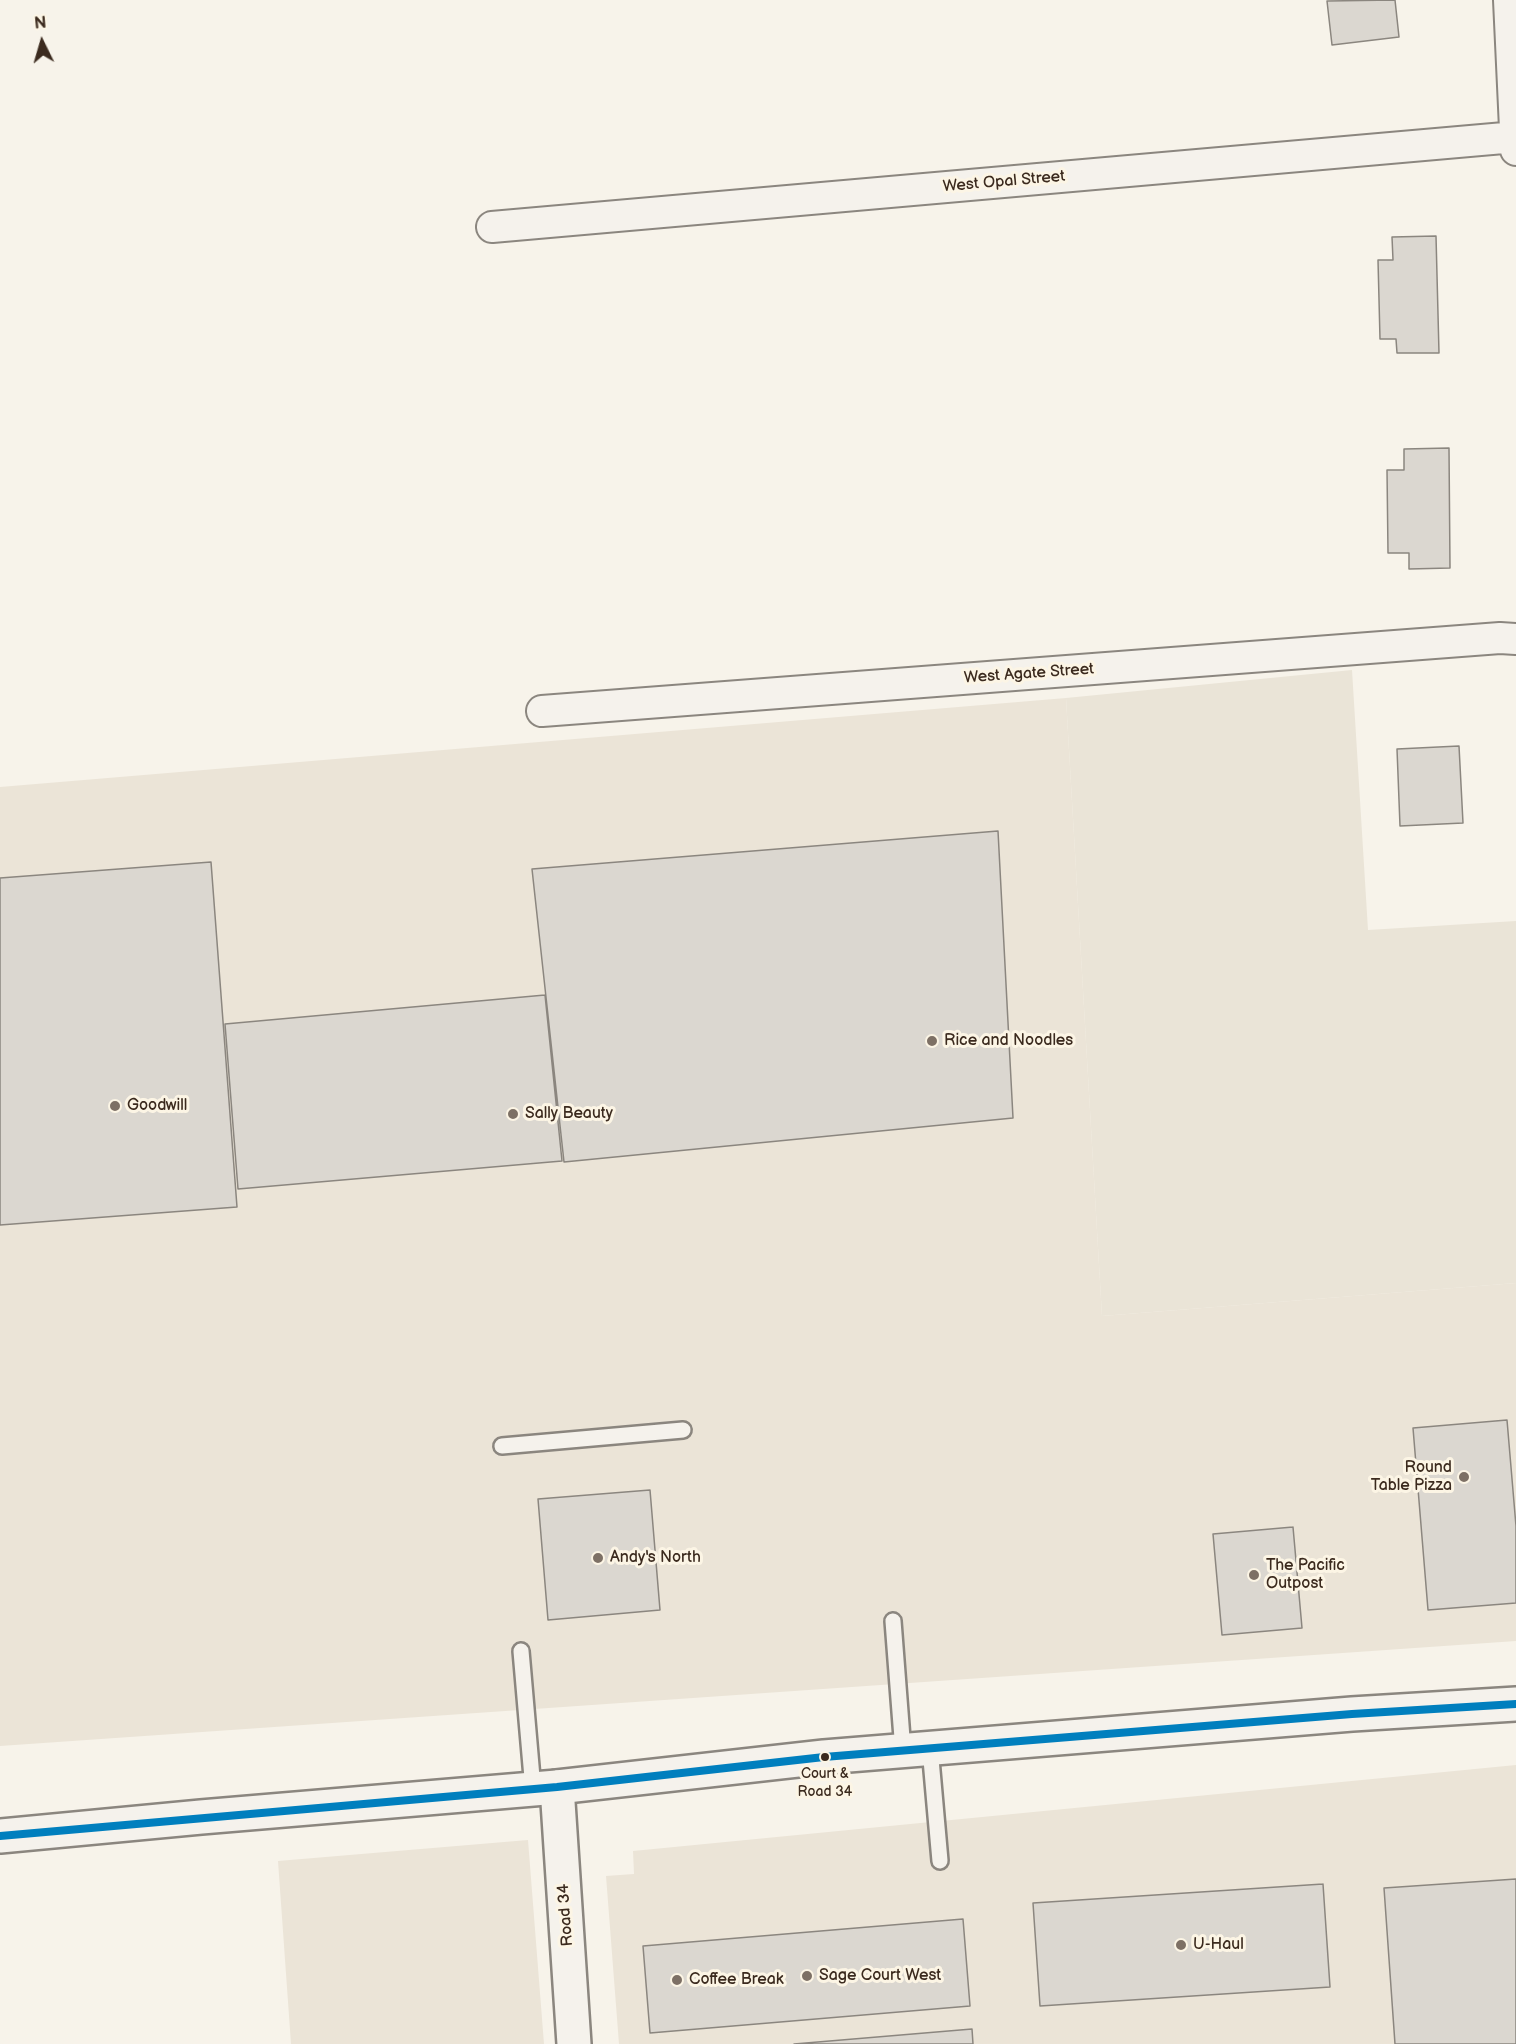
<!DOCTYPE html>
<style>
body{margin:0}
#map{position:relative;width:1516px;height:2044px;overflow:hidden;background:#f7f3ea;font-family:"Balsamiq Sans",sans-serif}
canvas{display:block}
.north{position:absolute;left:12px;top:12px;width:60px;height:60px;-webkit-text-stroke:4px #fcf5e5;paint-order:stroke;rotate:355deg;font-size:16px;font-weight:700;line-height:24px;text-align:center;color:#3b2a1e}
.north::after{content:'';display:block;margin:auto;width:21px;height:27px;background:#3b2a1e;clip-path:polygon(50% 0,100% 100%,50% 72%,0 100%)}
</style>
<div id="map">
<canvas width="1516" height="2044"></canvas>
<div class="north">N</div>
</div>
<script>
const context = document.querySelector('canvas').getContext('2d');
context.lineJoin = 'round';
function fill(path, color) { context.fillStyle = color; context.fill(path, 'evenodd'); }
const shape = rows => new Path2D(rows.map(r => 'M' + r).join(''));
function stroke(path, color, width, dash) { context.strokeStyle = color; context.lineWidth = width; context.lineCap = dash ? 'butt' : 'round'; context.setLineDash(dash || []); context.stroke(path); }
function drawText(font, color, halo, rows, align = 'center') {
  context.font = font + ' "Balsamiq Sans",sans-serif'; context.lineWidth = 6; context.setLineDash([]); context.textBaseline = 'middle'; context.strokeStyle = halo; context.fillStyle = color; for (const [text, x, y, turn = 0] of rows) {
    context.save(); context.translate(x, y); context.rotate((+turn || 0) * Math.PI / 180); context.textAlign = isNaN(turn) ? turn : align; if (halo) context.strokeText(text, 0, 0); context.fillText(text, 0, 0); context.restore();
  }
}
fill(shape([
 [1066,698,1102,1316,1516,1283,1516,1641,0,1746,0,787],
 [1516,1765,1516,2044,619,2044,606,1876,634,1874,633,1851],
 [528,1840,544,2044,291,2044,278,1861]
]), '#ebe4d7');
fill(shape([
 [1352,670,1368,930,1516,921,1516,1283,1102,1316,1066,698]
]), '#eae4d7');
const building = shape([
 [1395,0,1399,37,1332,45,1327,1,1395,0],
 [1436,236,1439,353,1397,353,1396,339,1380,339,1378,260,1393,260,1392,237,1436,236],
 [1449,448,1450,568,1409,569,1409,553,1388,553,1387,470,1404,470,1404,449,1449,448],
 [1459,746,1463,823,1400,826,1397,749,1459,746],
 [998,831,1013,1118,564,1162,532,869,998,831],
 [211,862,237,1207,0,1225,0,878,211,862],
 [545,995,562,1161,238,1189,225,1024,545,995],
 [1507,1420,1516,1526,1516,1603,1428,1610,1413,1428,1507,1420],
 [650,1490,660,1610,548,1620,538,1499,650,1490],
 [1293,1527,1302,1628,1222,1635,1213,1534,1293,1527],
 [1516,1879,1516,2044,1395,2044,1384,1888,1516,1879],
 [1323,1884,1330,1987,1040,2006,1033,1903,1323,1884],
 [963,1919,970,2006,650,2033,643,1946,963,1919],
 [972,2029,973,2044,794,2044,972,2029]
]);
fill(building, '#dbd7d0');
stroke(building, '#8b867f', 1.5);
const service = shape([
 [502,1446,683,1430],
 [893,1621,903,1751],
 [521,1651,533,1789],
 [930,1748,940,1861]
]);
const minor = shape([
 [1509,0,1516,150],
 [492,227,1516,137],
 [542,711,1500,638,1516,639]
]);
const tertiary = shape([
 [557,1787,574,2044]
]);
const primary = shape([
 [0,1836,201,1817,557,1787,824,1757,1352,1714,1516,1704]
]);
stroke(service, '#8b867f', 20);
stroke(minor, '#8b867f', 34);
stroke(tertiary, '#8b867f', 38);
stroke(primary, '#8b867f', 38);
stroke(service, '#f5f2ec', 15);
stroke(minor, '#f5f2ec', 30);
stroke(tertiary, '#f5f2ec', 33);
stroke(primary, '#f5f2ec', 33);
stroke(shape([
 [0,1836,557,1787,824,1757,1352,1714,1516,1704]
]), '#007fbe', 8);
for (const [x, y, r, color] of [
 [932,1041,6,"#7d7065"],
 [115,1106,6,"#7d7065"],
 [513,1114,6,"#7d7065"],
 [1464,1477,6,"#7d7065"],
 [598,1558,6,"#7d7065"],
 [1254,1575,6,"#7d7065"],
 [825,1757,5,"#3b2a1e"],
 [1181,1945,6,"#7d7065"],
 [807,1976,6,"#7d7065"],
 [677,1980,6,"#7d7065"]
]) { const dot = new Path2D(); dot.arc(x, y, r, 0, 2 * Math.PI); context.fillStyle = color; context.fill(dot); stroke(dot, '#fcf5e5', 2); }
drawText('14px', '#3b2a1e', '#fcf5e5', [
 ["Court &",825,1774],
 ["Road 34",825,1792]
]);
drawText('16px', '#3b2a1e', '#fcf5e5', [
 ["West Opal Street",1004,182,-5],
 ["West Agate Street",1029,674,-4],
 ["Road 34",566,1915,-94]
]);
drawText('16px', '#3b2a1e', '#fcf5e5', [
 ["Rice and Noodles",944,1041],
 ["Goodwill",127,1106],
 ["Sally Beauty",525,1114],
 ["Round",1452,1468,"right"],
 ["Table Pizza",1452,1486,"right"],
 ["Andy's North",610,1558],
 ["The Pacific",1266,1566],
 ["Outpost",1266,1584],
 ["U-Haul",1193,1945],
 ["Sage Court West",819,1976],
 ["Coffee Break",689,1980]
], 'left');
</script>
